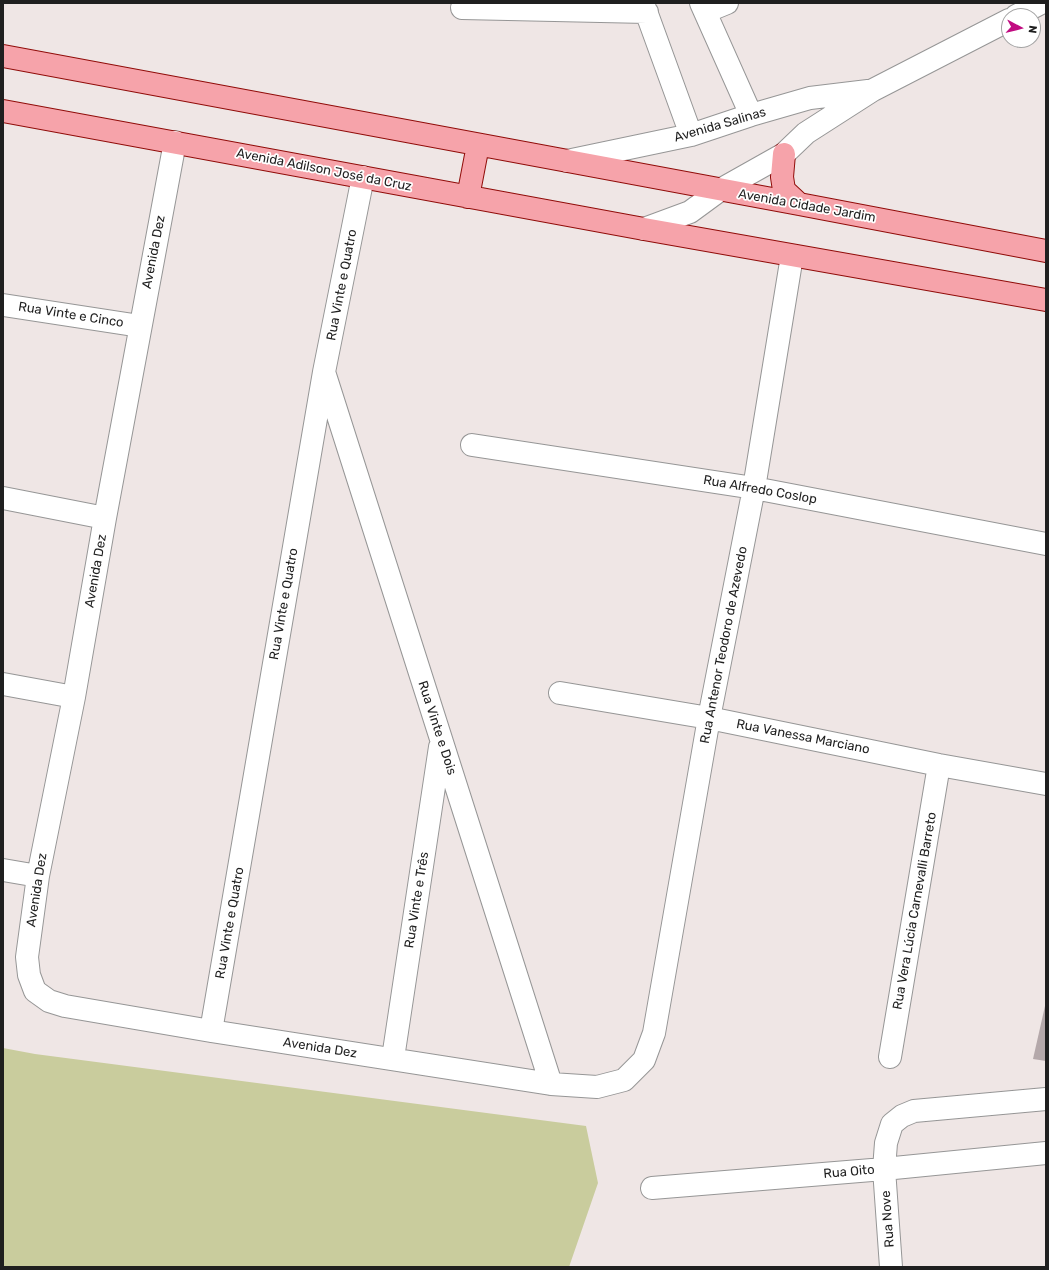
<!DOCTYPE html>
<meta charset="utf-8">
<style>
body{margin:0}
#map{position:relative;width:1049px;height:1270px;overflow:hidden;background:#efe6e5;font-family:Rubik,sans-serif}
canvas{display:block}
.frame{position:absolute;inset:0;border:4px solid #1f1f1f;pointer-events:none}
.north{position:absolute;left:1001px;top:8px;width:40px;height:40px;box-sizing:border-box;background:#fff;border:1px solid #a5a5a5;border-radius:50%;rotate:97deg;font-size:11px;font-weight:700;line-height:16px;text-align:center;color:#1f1f1f}
.north::after{content:'';display:block;margin:auto;width:14px;height:18px;background:#c10c81;clip-path:polygon(50% 0,100% 100%,50% 72%,0 100%)}
</style>
<div id="map">
<canvas width="1049" height="1270"></canvas>
<div class="frame"></div>
<div class="north">N</div>
</div>
<script>
const context = document.querySelector('canvas').getContext('2d');
context.lineJoin = 'round';
function fill(path, color) { context.fillStyle = color; context.fill(path, 'evenodd'); }
const shape = rows => new Path2D(rows.map(r => 'M' + r).join(''));
function stroke(path, color, width, dash) { context.strokeStyle = color; context.lineWidth = width; context.lineCap = dash ? 'butt' : 'round'; context.setLineDash(dash || []); context.stroke(path); }
function drawText(font, color, halo, rows, align = 'center') {
  context.font = font + ' Rubik,sans-serif'; context.lineWidth = 3.5; context.setLineDash([]); context.textBaseline = 'middle'; context.strokeStyle = halo; context.fillStyle = color; for (const [text, x, y, turn = 0] of rows) {
    context.save(); context.translate(x, y); context.rotate((+turn || 0) * Math.PI / 180); context.textAlign = isNaN(turn) ? turn : align; if (halo) context.strokeText(text, 0, 0); context.fillText(text, 0, 0); context.restore();
  }
}
fill(shape([
 [3,1048,35,1054,586,1126,598,1183,569,1267,3,1267]
]), '#c9cc9d');
fill(shape([
 [1045,1006,1046,1006,1046,1061,1033,1059]
]), '#b4a8aa');
const minor = shape([
 [643,3,691,135],
 [701,3,751,115],
 [462,8,647,12],
 [705,12,727,3],
 [1016,16,1041,3],
 [175,142,105,518,74,697,38,876,27,957,29,975,35,991,49,1001,65,1006,211,1031,551,1084,597,1087,624,1080,644,1060,654,1033,709,718,754,488,792,256],
 [567,161,691,135,751,115,810,98,868,91],
 [644,229,690,212,720,190,784,154,806,133,873,90,1009,20],
 [3,305,140,326],
 [325,375,551,1084],
 [472,445,754,488,1046,544],
 [3,498,105,518],
 [3,684,74,697],
 [560,693,709,718,939,765,1046,784],
 [3,870,38,876],
 [211,1031,324,372,363,177],
 [890,1057,939,765],
 [393,1058,440,747],
 [652,1188,884,1169,1046,1153],
 [891,1267,884,1169,886,1143,892,1124,902,1116,914,1111,1046,1099]
]);
const major = shape([
 [3,56,799,204,1046,251],
 [3,111,644,229,1046,300],
 [784,154,782,177,784,190,799,204],
 [468,197,478,145]
]);
stroke(minor, '#969696', 24);
stroke(major, '#900c09', 24);
stroke(minor, '#fff', 22);
stroke(major, '#f6a3aa', 22);
drawText('13px', '#1f1f1f', '#fff', [
 ["Avenida Salinas",720,125,-16],
 ["Avenida Adilson José da Cruz",324,170,11],
 ["Avenida Cidade Jardim",807,206,10],
 ["Avenida Dez",154,252,-79],
 ["Rua Vinte e Quatro",342,285,-79],
 ["Rua Vinte e Cinco",71,315,9],
 ["Rua Alfredo Coslop",760,490,10],
 ["Avenida Dez",96,571,-80],
 ["Rua Vinte e Quatro",284,604,-80],
 ["Rua Antenor Teodoro de Azevedo",724,645,-79],
 ["Rua Vinte e Dois",437,728,72],
 ["Rua Vanessa Marciano",803,737,11],
 ["Avenida Dez",37,890,-81],
 ["Rua Vinte e Três",417,900,-81],
 ["Rua Vera Lúcia Carnevalli Barreto",915,911,-80],
 ["Rua Vinte e Quatro",230,923,-80],
 ["Avenida Dez",320,1048,9],
 ["Rua Oito",849,1172,-5],
 ["Rua Nove",888,1219,-94]
]);
</script>
